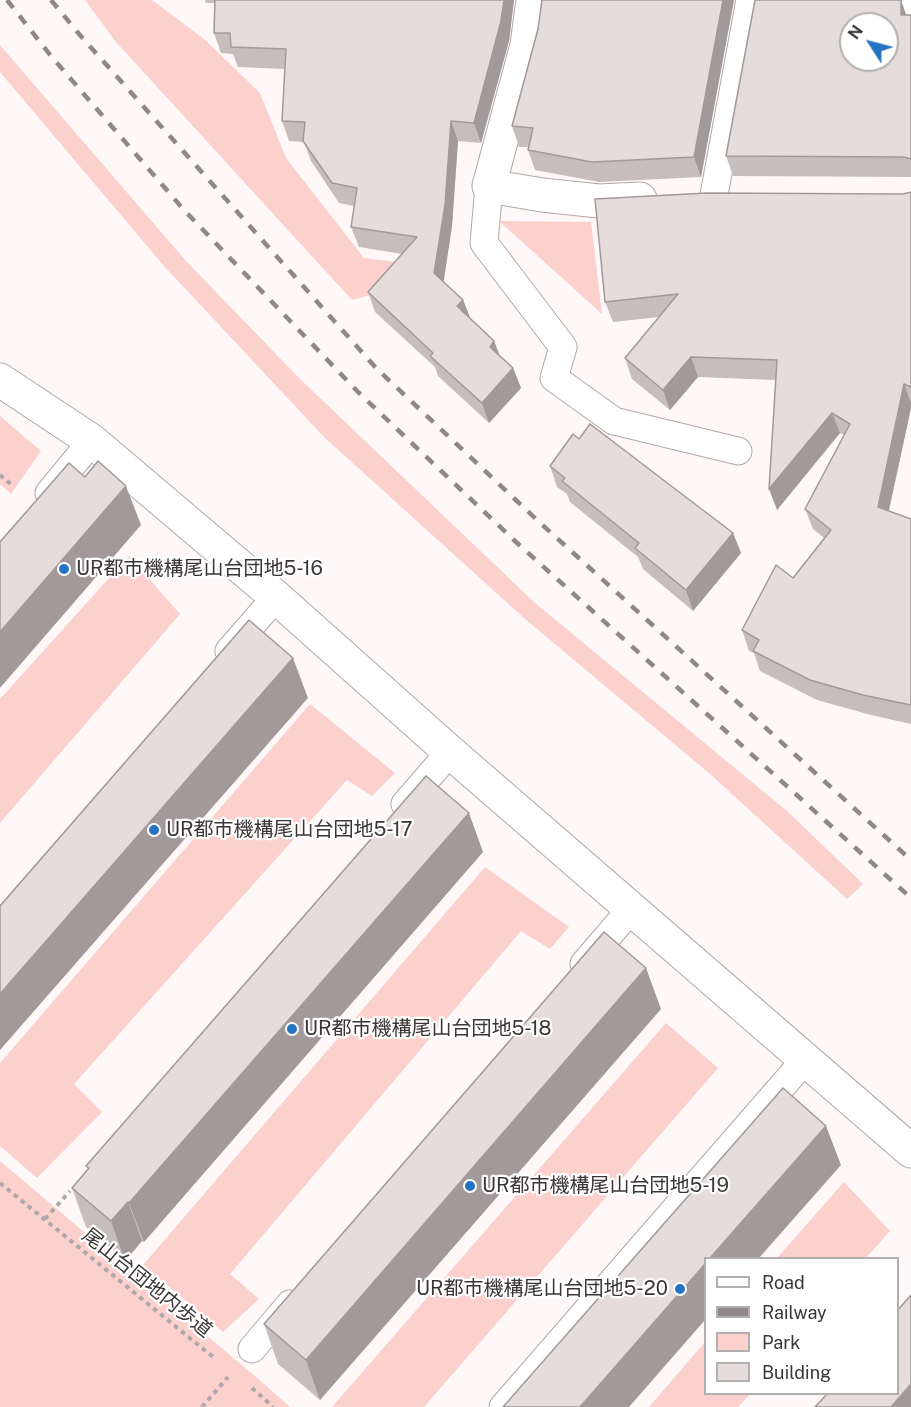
<!DOCTYPE html>
<meta charset="utf-8">
<style>
body{margin:0}
#map{position:relative;width:911px;height:1407px;overflow:hidden;background:#fff8f8;font-family:"Public Sans",sans-serif}
canvas{display:block}
.legend{position:absolute;left:704px;top:1257px;width:195px;height:138px;box-sizing:border-box;background:#fff;border:2px solid #b1afaf;margin:0;padding:8px 10px;list-style:none;font-size:18px;color:#3b3636}
.legend li{display:flex;align-items:center;gap:12px;height:30px}
.legend b{width:30px;border:2px solid #b1afaf}
.north{position:absolute;left:839px;top:12px;width:60px;height:60px;box-sizing:border-box;background:#fff;border:2px solid #b1afaf;border-radius:50%;rotate:306deg;font-size:16px;font-weight:700;line-height:24px;text-align:center;color:#3b3636}
.north::after{content:'';display:block;margin:auto;width:21px;height:27px;background:#2574c3;clip-path:polygon(50% 0,100% 100%,50% 72%,0 100%)}
</style>
<div id="map">
<canvas width="911" height="1407"></canvas>
<ul class="legend">
<li><b style="height:8px;background:#fff"></b>Road</li>
<li><b style="height:8px;background:#8e8888"></b>Railway</li>
<li><b style="height:16px;background:#fbd0cd"></b>Park</li>
<li><b style="height:16px;background:#e7dcdc"></b>Building</li>
</ul>
<div class="north">N</div>
</div>
<script>
const context = document.querySelector('canvas').getContext('2d');
context.lineJoin = 'round';
function fill(path, color) { context.fillStyle = color; context.fill(path, 'evenodd'); }
const shape = rows => new Path2D(rows.map(r => 'M' + r).join(''));
function stroke(path, color, width, dash) { context.strokeStyle = color; context.lineWidth = width; context.lineCap = dash ? 'butt' : 'round'; context.setLineDash(dash || []); context.stroke(path); }
function drawText(font, color, halo, rows, align = 'center') {
  context.font = font + ' "Public Sans","Noto Sans JP",sans-serif'; context.lineWidth = 4.5; context.setLineDash([]); context.textBaseline = 'middle'; context.strokeStyle = halo; context.fillStyle = color; for (const [text, x, y, turn = 0] of rows) {
    context.save(); context.translate(x, y); context.rotate((+turn || 0) * Math.PI / 180); context.textAlign = isNaN(turn) ? turn : align; if (halo) context.strokeText(text, 0, 0); context.fillText(text, 0, 0); context.restore();
  }
}
fill(shape([
 [85,0,152,0,204,39,260,93,286,158,364,258,412,264,397,288,352,300,116,42],
 [0,45,186,261,299,378,535,603,787,811,863,884,847,899,710,774,524,618,324,437,164,266,0,72],
 [499,221,591,222,602,314],
 [0,416,41,451,11,494,0,484],
 [129,556,180,614,0,823,0,699],
 [310,704,395,773,372,796,347,780,74,1084,102,1112,37,1178,0,1146,0,1063],
 [485,867,569,927,550,949,521,931,230,1274,259,1299,223,1332,143,1265],
 [666,1023,718,1068,424,1407,332,1407],
 [0,1161,263,1383,290,1407,0,1407],
 [844,1182,890,1231,866,1258,777,1258],
 [705,1342,706,1394,750,1394,738,1407,649,1407]
]), '#fbd0cd');
const lane = shape([
 [867,4,911,4],
 [489,186,484,243,563,347,554,378,614,421,738,451],
 [714,195,750,0],
 [49,493,92,441],
 [229,651,276,597],
 [405,804,450,752],
 [584,964,632,908],
 [252,1349,290,1304],
 [503,1407,805,1060]
]);
const street = shape([
 [533,0,527,45,489,186,542,195,599,201,640,199]
]);
const secondary = shape([
 [0,380,92,441,276,597,450,752,911,1151]
]);
stroke(lane, '#b2a7a7', 29);
stroke(street, '#b2a7a7', 35);
stroke(secondary, '#b2a7a7', 35);
stroke(shape([
 [0,475,12,485],
 [0,1183,213,1357],
 [45,1219,70,1191],
 [252,1388,273,1407],
 [202,1407,228,1377]
]), '#aea8a8', 4, [4.5, 4.5]);
stroke(lane, '#fff', 27);
stroke(street, '#fff', 33);
stroke(secondary, '#fff', 33);
stroke(shape([
 [7,0,51,56,184,210,359,393,516,542,911,898],
 [51,0,79,34,376,368,537,520,911,860]
]), '#8e8888', 4.5, [10, 10]);
fill(shape([
 [205,0,514,0,509,41,481,143,458,141,452,226,443,282,463,300,470,318,494,341,500,356,513,368,521,388,489,423,438,376,435,367,375,312,368,292,402,254,359,247,351,227,354,206,339,203,311,161,304,142,289,141,282,121,285,69,238,67,233,54,221,53,214,33,215,3,206,3],
 [542,0,734,0,701,177,599,182,535,170,528,150,529,147,519,147,512,126,538,29],
 [907,15,911,15,911,177,733,176,726,156],
 [911,192,911,408,889,511,911,519,911,724,871,715,817,700,760,671,754,653,749,651,742,630,793,578,824,538,813,529,805,509,844,435,840,433,777,510,775,380,698,377,670,410,632,379,625,358,659,317,613,322,605,302],
 [579,439,733,533,741,553,693,611,643,569,638,557,570,502,567,494,557,487,550,466],
 [483,852,144,1242,142,1241,125,1261,86,1227,72,1188,88,1169,86,1166],
 [661,1009,320,1400,278,1364,264,1324]
]), '#c7bdbd');
fill(shape([
 [504,0,514,0,509,41,481,143,474,123],
 [723,0,734,0,701,177,694,157],
 [901,0,908,20,901,15],
 [451,121,458,141,452,226,442,293,434,273],
 [463,300,471,320,457,306],
 [494,341,502,362,490,347],
 [691,357,698,377,670,410,663,390],
 [513,368,521,388,489,423,482,403],
 [904,384,911,403,911,408,885,527,878,507],
 [832,413,840,433,777,510,769,489],
 [126,486,141,525,0,688,0,632],
 [733,533,741,553,693,611,686,590],
 [293,658,308,698,0,1050,0,994],
 [469,813,483,852,144,1242,129,1203],
 [646,968,661,1009,320,1400,306,1360],
 [826,1126,841,1165,759,1258,710,1258],
 [128,1202,142,1241,125,1261,111,1221],
 [705,1264,705,1320,629,1407,580,1407],
 [911,1384,911,1407,891,1407]
]), '#a29a9a');
const building = shape([
 [215,0,504,0,501,21,474,123,451,121,445,205,434,273,463,300,457,306,494,341,490,347,513,368,482,403,430,356,433,353,368,292,417,237,351,227,357,188,332,183,303,141,305,122,282,121,286,49,231,47,230,33,214,33,215,0],
 [542,0,723,0,694,157,592,162,528,150,533,128,512,126,538,29,542,0],
 [755,0,901,0,901,15,911,15,911,159,904,157,726,156,755,0],
 [851,24,887,24,887,60,851,60,851,24],
 [911,192,911,387,904,384,878,507,911,519,911,705,863,695,810,680,753,651,759,640,742,630,776,565,793,578,831,530,805,509,850,424,832,413,769,489,777,360,691,357,663,390,625,358,678,294,605,302,595,199,707,193,903,194,911,192],
 [590,424,733,533,686,590,635,548,639,543,562,481,565,478,550,466,573,434,579,439,590,424],
 [98,461,126,486,0,632,0,542,69,463,85,477,98,461],
 [249,620,293,658,0,994,0,906,249,620],
 [426,776,469,813,129,1203,128,1202,111,1221,72,1188,89,1168,86,1166,426,776],
 [604,932,646,968,306,1360,264,1324,604,932],
 [783,1088,826,1126,710,1258,705,1258,705,1264,580,1407,503,1407,783,1088],
 [911,1295,911,1384,891,1407,815,1407,827,1394,897,1394,897,1311,911,1295]
]);
fill(building, '#e7dcdc');
stroke(building, '#a29a9a', 1.5);
for (const [x, y, r, color] of [
 [64,569,6,"#2574c3"],
 [154,830,6,"#2574c3"],
 [292,1029,6,"#2574c3"],
 [470,1186,6,"#2574c3"],
 [680,1289,6,"#2574c3"]
]) { const dot = new Path2D(); dot.arc(x, y, r, 0, 2 * Math.PI); context.fillStyle = color; context.fill(dot); stroke(dot, '#fff', 2); }
drawText('20px', '#3b3636', '#fff', [
 ["UR都市機構尾山台団地5-16",76,569],
 ["UR都市機構尾山台団地5-17",166,830],
 ["UR都市機構尾山台団地5-18",304,1029],
 ["UR都市機構尾山台団地5-19",482,1186],
 ["UR都市機構尾山台団地5-20",668,1289,"right"]
], 'left');
drawText('20px', '#3b3636', '#fff', [
 ["尾山台団地内歩道",147,1283,39]
]);
</script>
